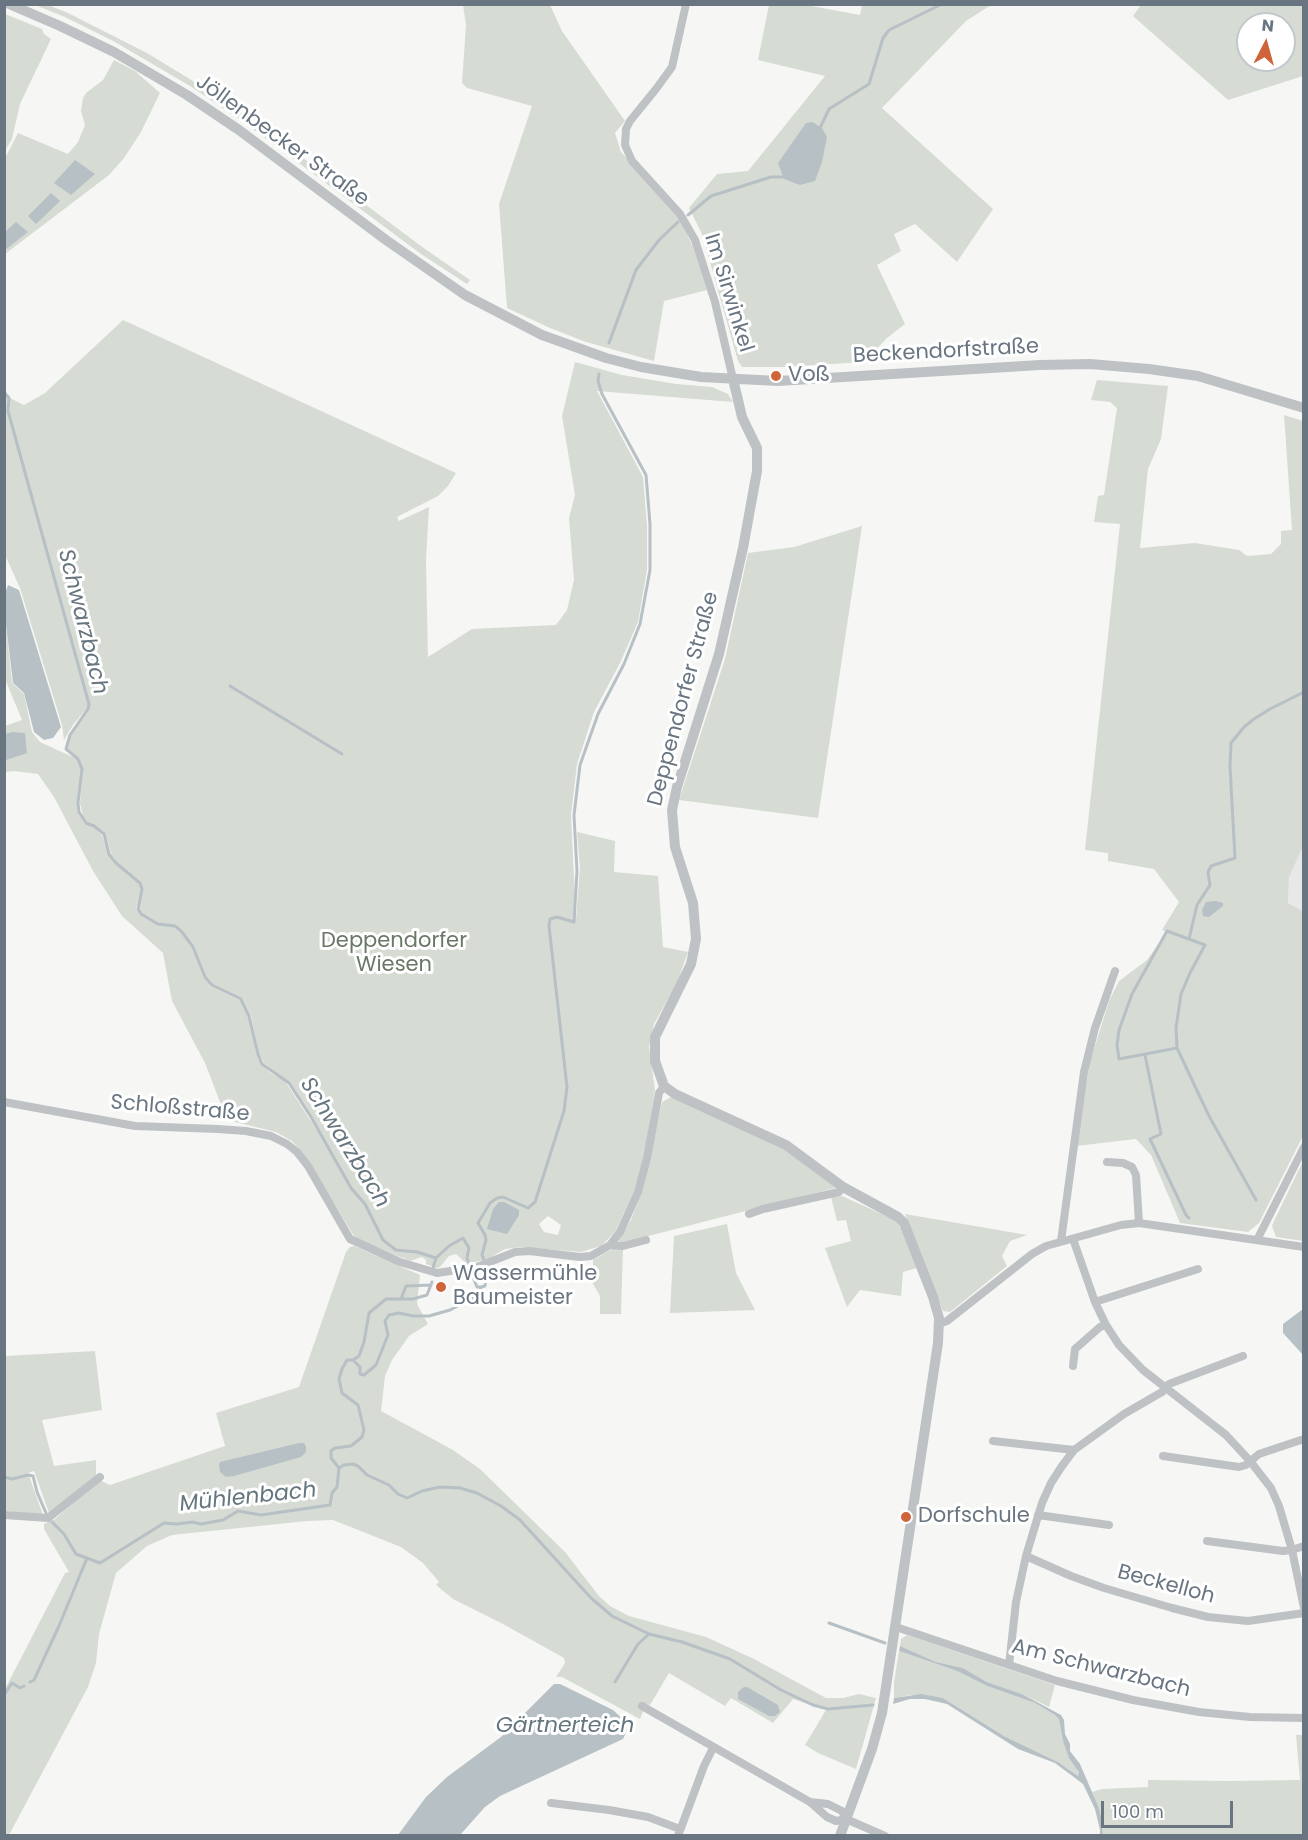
<!DOCTYPE html>
<meta charset="utf-8">
<style>
body{margin:0}
#map{position:relative;width:1308px;height:1840px;overflow:hidden;background:#f6f7f4;font-family:Poppins,sans-serif}
canvas{display:block}
.frame{position:absolute;inset:0;border:6px solid #697682;pointer-events:none}
.north{position:absolute;left:1236px;top:12px;width:60px;height:60px;box-sizing:border-box;background:#fff;border:2px solid #c3c8cd;border-radius:50%;rotate:6deg;font-size:16px;font-weight:700;line-height:24px;text-align:center;color:#697682}
.north::after{content:'';display:block;margin:auto;width:21px;height:27px;background:#cf643b;clip-path:polygon(50% 0,100% 100%,50% 72%,0 100%)}
.scale{position:absolute;left:1101px;top:1801px;width:132px;height:27px;box-sizing:border-box;border:3px solid #697682;border-top:0;padding-left:8px;font-size:18px;line-height:21px;white-space:nowrap;color:#697682;-webkit-text-stroke:4px #fff;paint-order:stroke}
</style>
<div id="map">
<canvas width="1308" height="1840"></canvas>
<div class="frame"></div>
<div class="north">N</div>
<div class="scale">100 m</div>
</div>
<script>
const context = document.querySelector('canvas').getContext('2d');
context.lineJoin = 'round';
function fill(path, color) { context.fillStyle = color; context.fill(path, 'evenodd'); }
const shape = rows => new Path2D(rows.map(r => 'M' + r).join(''));
function stroke(path, color, width, dash) { context.strokeStyle = color; context.lineWidth = width; context.lineCap = dash ? 'butt' : 'round'; context.setLineDash(dash || []); context.stroke(path); }
function drawText(font, color, halo, rows, align = 'center') {
  context.font = font + ' Poppins,sans-serif'; context.lineWidth = 6; context.setLineDash([]); context.textBaseline = 'middle'; context.strokeStyle = halo; context.fillStyle = color; for (const [text, x, y, turn = 0] of rows) {
    context.save(); context.translate(x, y); context.rotate((+turn || 0) * Math.PI / 180); context.textAlign = isNaN(turn) ? turn : align; if (halo) context.strokeText(text, 0, 0); context.fillText(text, 0, 0); context.restore();
  }
}
fill(shape([
 [1303,844,1303,911,1288,903,1289,877]
]), '#e7e8e7');
fill(shape([
 [35,5,48,5,68,13,147,53,193,81,248,117,425,249,470,280,467,284,421,254,245,123,190,86,115,42,65,17],
 [463,5,550,5,562,31,625,121,615,133,621,152,672,209,681,222,693,247,707,290,664,301,654,361,586,342,550,328,507,308,499,204,532,106,467,88,462,83,466,25],
 [769,5,806,5,860,15,862,5,991,5,966,21,882,108,993,209,957,262,915,224,894,234,901,251,877,265,905,324,887,338,864,362,781,367,742,367,738,361,702,234,689,208,717,174,748,171,825,76,758,60],
 [813,122,822,128,800,185],
 [1141,5,1303,5,1303,76,1228,100,1133,16],
 [1248,24,1284,24,1284,60,1248,60],
 [5,14,42,29,44,34,51,39,20,104,12,139,5,151],
 [114,60,135,71,160,93,141,132,124,158,109,175,5,254,5,158,18,133,68,154,78,142,85,125,81,111,83,98,86,93,103,80],
 [123,320,456,473,448,486,438,496,397,517,399,521,429,507,426,560,428,657,472,629,556,625,567,610,574,580,569,518,575,495,562,416,575,362,622,375,676,384,712,387,728,394,733,402,597,391,643,477,647,525,647,570,638,622,620,663,594,712,577,764,571,815,576,919,580,868,577,832,615,841,614,872,658,876,663,947,688,952,676,985,654,1024,649,1047,655,1090,644,1157,634,1191,615,1232,601,1246,581,1252,521,1247,505,1249,488,1259,467,1264,456,1254,449,1256,440,1267,436,1268,426,1264,426,1260,422,1257,410,1261,360,1240,354,1236,305,1156,292,1141,276,1132,227,1120,205,1063,172,1001,163,953,122,916,93,871,54,797,38,774,14,771,5,772,5,759,7,759,12,732,5,734,5,726,22,720,5,679,5,615,12,683,24,694,32,732,40,742,77,759,81,769,77,803,78,813,85,824,93,826,102,835,109,855,115,863,139,883,141,888,136,909,140,915,158,925,174,927,180,932,192,948,204,978,211,986,241,1001,248,1016,257,1054,262,1065,271,1073,285,1081,318,1132,320,1132,289,1083,264,1063,259,1053,251,1016,243,999,213,984,206,976,194,946,179,928,159,923,142,914,139,909,143,889,141,882,117,862,111,853,105,834,100,829,87,822,83,817,80,803,83,769,79,758,67,748,67,741,88,707,73,725,64,740,62,725,20,588,5,555,4,395,24,405,45,393],
 [548,1216,561,1225,558,1235,544,1232,539,1224],
 [1097,380,1168,386,1161,439,1148,469,1140,548,1195,543,1239,550,1247,556,1271,554,1281,544,1281,531,1292,530,1284,415,1303,421,1304,831,1302,836,1303,836,1304,844,1289,877,1288,903,1303,911,1304,1134,1259,1223,1248,1232,1180,1223,1151,1155,1136,1139,1076,1146,1090,1062,1109,1001,1119,981,1147,960,1167,932,1162,930,1179,902,1154,869,1108,861,1108,853,1085,850,1120,524,1094,522,1098,496,1104,495,1117,408,1110,402,1091,400],
 [862,526,818,818,679,800,725,659,748,553,794,547],
 [671,1097,779,1146,836,1185,835,1188,625,1242,620,1242,619,1240,631,1220,641,1194,662,1102],
 [1303,1161,1303,1241,1276,1237,1272,1226,1274,1221],
 [842,1196,895,1220,902,1230,917,1268,903,1272,901,1296,860,1290,847,1307,825,1248,851,1241,846,1220,837,1221,831,1197],
 [905,1214,1027,1235,1010,1241,1002,1256,1007,1266,950,1312,943,1311],
 [727,1224,736,1273,755,1310,670,1313,674,1236],
 [354,1246,420,1275,417,1304,428,1324,409,1336,392,1360,385,1376,381,1411,453,1450,480,1469,565,1552,599,1596,610,1606,629,1616,706,1637,754,1659,826,1698,843,1698,859,1694,876,1698,856,1769,818,1753,805,1745,826,1710,793,1699,773,1723,731,1698,725,1706,669,1673,650,1705,646,1704,640,1719,562,1677,556,1677,565,1663,564,1658,503,1624,453,1599,436,1585,439,1582,423,1563,401,1547,333,1520,307,1521,172,1535,147,1546,116,1573,99,1634,96,1663,88,1687,9,1835,5,1836,5,1689,65,1573,69,1572,44,1529,44,1524,55,1519,99,1480,110,1485,225,1446,216,1413,299,1387,346,1252,350,1247],
 [623,1248,621,1314,600,1314,600,1296,588,1275,593,1265,593,1260,612,1249],
 [95,1351,102,1410,42,1420,54,1466,96,1460,96,1477,49,1513,34,1471,28,1473,43,1515,5,1511,5,1356],
 [907,1635,1055,1685,1049,1707,1022,1694,987,1682,963,1668,936,1662,900,1646,901,1639],
 [899,1651,957,1671,987,1686,1035,1703,1055,1715,1059,1720,1063,1741,1079,1772,1078,1776,1058,1762,1004,1736,943,1698,911,1695,894,1698,894,1682],
 [1296,1735,1303,1735,1303,1835,1103,1835,1101,1816,1092,1792,1102,1789,1148,1787,1148,1780,1227,1781,1300,1780]
]), '#d6dbd4');
fill(shape([
 [813,122,822,128,827,137,822,162,815,181,800,185,784,179,778,163,806,123],
 [75,160,95,174,71,195,54,183],
 [51,193,60,201,36,224,28,216],
 [16,222,28,232,5,250,5,232],
 [8,585,19,590,61,727,53,738,44,740,34,732,24,693,13,683,4,608,5,593],
 [12,732,25,733,27,753,6,760,5,759,5,734],
 [1216,901,1223,903,1223,906,1209,917,1203,916,1202,910,1206,902],
 [499,1202,504,1202,519,1210,519,1215,507,1234,487,1229,493,1209],
 [1303,1309,1304,1309,1303,1355,1283,1333,1283,1324],
 [299,1443,304,1443,306,1447,306,1452,301,1457,234,1476,226,1477,220,1472,219,1465,220,1462],
 [900,1646,936,1662,963,1668,987,1682,1022,1694,1061,1715,1064,1720,1065,1734,1070,1744,1070,1751,1080,1764,1098,1806,1101,1816,1103,1835,1100,1835,1100,1830,1095,1809,1083,1784,1055,1763,1018,1749,947,1704,925,1699,910,1699,893,1704,894,1698,921,1694,943,1698,1004,1736,1058,1762,1078,1776,1079,1772,1069,1758,1063,1741,1059,1720,1055,1715,1035,1703,987,1686,957,1671,899,1651],
 [554,1684,560,1684,613,1710,627,1723,626,1733,623,1739,500,1796,485,1807,460,1835,398,1835,426,1797,447,1777,501,1737],
 [744,1687,747,1687,778,1705,780,1712,775,1716,769,1716,738,1699,738,1692]
]), '#b7c0c5');
stroke(shape([
 [819,130,829,109,869,84,883,38,889,30,942,4],
 [688,215,711,196,771,177,786,177],
 [609,343,636,270,659,240,678,222],
 [4,392,9,398,8,411,89,704,88,709,70,735,66,749,78,759,82,769,78,803,79,812,86,823,94,826,104,834,109,854,116,863,140,883,142,889,138,909,141,914,158,924,175,926,181,931,193,947,205,977,212,985,241,999,249,1016,258,1054,262,1064,289,1083,311,1117,351,1188,365,1204,383,1240,396,1250,417,1252,436,1258,433,1268],
 [230,686,342,754],
 [1189,939,1197,905,1210,885,1208,872,1211,866,1235,858,1230,766,1231,743,1244,727,1254,719,1270,709,1304,692],
 [1177,1048,1119,1059,1117,1045,1119,1030,1132,994,1167,931,1205,945,1190,973,1181,994,1176,1028,1177,1048,1209,1116,1256,1200],
 [1145,1055,1161,1134,1150,1139,1186,1215,1189,1218],
 [436,1258,449,1246,463,1238,469,1248,467,1258,473,1277,477,1287,481,1287],
 [432,1282,427,1295,413,1299,386,1299,369,1313,364,1342,359,1356,353,1360,347,1360,342,1369,339,1379,342,1393,358,1405,364,1430,362,1437,351,1446,335,1448,331,1451,331,1458,339,1468,344,1465,353,1464,358,1466,367,1475,389,1485,398,1494,407,1498,422,1491,440,1487,460,1488,477,1493,501,1506,520,1520,591,1598,612,1616,649,1634,682,1642,730,1659,781,1690,813,1705,828,1709,873,1705],
 [401,1299,406,1286,431,1285],
 [353,1360,360,1367,360,1374,364,1375,376,1365,388,1335,385,1321,389,1315,399,1313,413,1316,429,1316,450,1310,479,1295,481,1287,485,1286,486,1276,489,1272,482,1255,486,1240,485,1235,478,1223,490,1203,497,1198,503,1197,528,1208,535,1202,564,1111,567,1087,549,926,550,919,557,917,574,922,577,871,574,815,580,765,598,714,624,664,640,624,650,570,650,524,646,475,602,394,598,381,599,374],
 [4,1477,12,1479,28,1475,33,1476,37,1492,46,1513],
 [52,1522,64,1534,76,1554,100,1563,164,1523,177,1524,192,1522,201,1524,223,1520,238,1511,261,1515,330,1505,332,1493,337,1487,339,1468],
 [829,1623,885,1643],
 [30,1682,34,1680,59,1626,87,1558],
 [615,1682,638,1644,649,1634],
 [4,1695,12,1683,20,1688,24,1686]
]), '#b7c0c5', 3);
stroke(shape([
 [686,4,672,67,656,89,630,121,626,129,625,145,632,161,680,214,695,240,715,302,733,379],
 [4,1102,135,1126,218,1129,246,1131,271,1136,287,1144,297,1152,308,1166,350,1239,400,1262,437,1273,477,1267,515,1252,529,1251,580,1257,591,1256,610,1245,620,1232,638,1192,647,1158,659,1093,664,1086],
 [1107,1162,1123,1163,1132,1167,1136,1175,1139,1223],
 [749,1214,763,1209,839,1192,843,1187],
 [1073,1239,1095,1302,1106,1325,1119,1345,1143,1370,1226,1435,1250,1461,1271,1488,1279,1506,1292,1550,1304,1608],
 [1257,1240,1304,1147],
 [1061,1241,1084,1072,1095,1028,1115,971],
 [610,1245,623,1246,646,1240],
 [1095,1302,1198,1269],
 [939,1324,947,1321,1032,1254,1046,1246,1121,1225,1139,1223,1304,1247],
 [1073,1366,1075,1349,1100,1327,1106,1325],
 [993,1441,1074,1450],
 [1163,1456,1239,1467,1246,1465,1259,1454,1304,1439],
 [4,1515,48,1518,100,1477],
 [1038,1515,1109,1525],
 [1207,1541,1283,1551,1292,1550,1304,1546],
 [1026,1556,1071,1576,1104,1588,1172,1608,1208,1617,1248,1621,1304,1613],
 [896,1627,1057,1681,1133,1700,1199,1712,1250,1717,1304,1718],
 [1009,1665,1016,1602,1026,1556,1042,1503,1051,1483,1062,1466,1074,1450,1124,1414,1162,1392,1169,1384,1243,1356],
 [642,1706,810,1802,827,1817,836,1821,846,1819],
 [810,1802,828,1804,842,1811,846,1819],
 [551,1803,609,1810,648,1817,680,1829],
 [846,1819,885,1836],
 [678,1836,704,1766,713,1748]
]), '#bec2c5', 8);
stroke(shape([
 [9,4,60,26,114,52,187,95,239,130,386,240,465,295,542,335,606,358,641,367,701,377,778,381,1040,365,1090,364,1149,369,1198,376,1304,408],
 [733,379,742,417,757,448,757,471,743,548,719,654,677,787,672,810,675,847,693,903,696,939,691,964,655,1037,655,1061,664,1086,675,1094,786,1145,843,1187,898,1217,904,1223,933,1297,939,1318,938,1343,882,1713,872,1749,840,1836]
]), '#bec2c5', 10);
for (const [x, y, r, color] of [
 [776,376,6,"#cf643b"],
 [441,1287,6,"#cf643b"],
 [906,1517,6,"#cf643b"]
]) { const dot = new Path2D(); dot.arc(x, y, r, 0, 2 * Math.PI); context.fillStyle = color; context.fill(dot); stroke(dot, '#fff', 2); }
drawText('21px', '#697682', '#fff', [
 ["Jöllenbecker Straße",282,141,36],
 ["Im Sirwinkel",728,293,73],
 ["Beckendorfstraße",946,352,-3],
 ["Deppendorfer Straße",684,699,-75],
 ["Schloßstraße",180,1109,5],
 ["Beckelloh",1166,1585,15],
 ["Am Schwarzbach",1101,1669,14]
]);
drawText('21px', '#697682', '#fff', [
 ["Voß",788,376],
 ["Wassermühle",453,1275],
 ["Baumeister",453,1299],
 ["Dorfschule",918,1517]
], 'left');
drawText('21px', '#6a7967', '#fff', [
 ["Deppendorfer",394,942],
 ["Wiesen",394,966]
]);
drawText('italic 22px', '#65767e', '#fff', [
 ["Schwarzbach",82,622,76],
 ["Schwarzbach",344,1143,58],
 ["Mühlenbach",248,1498,-6],
 ["Gärtnerteich",565,1726]
]);
</script>
